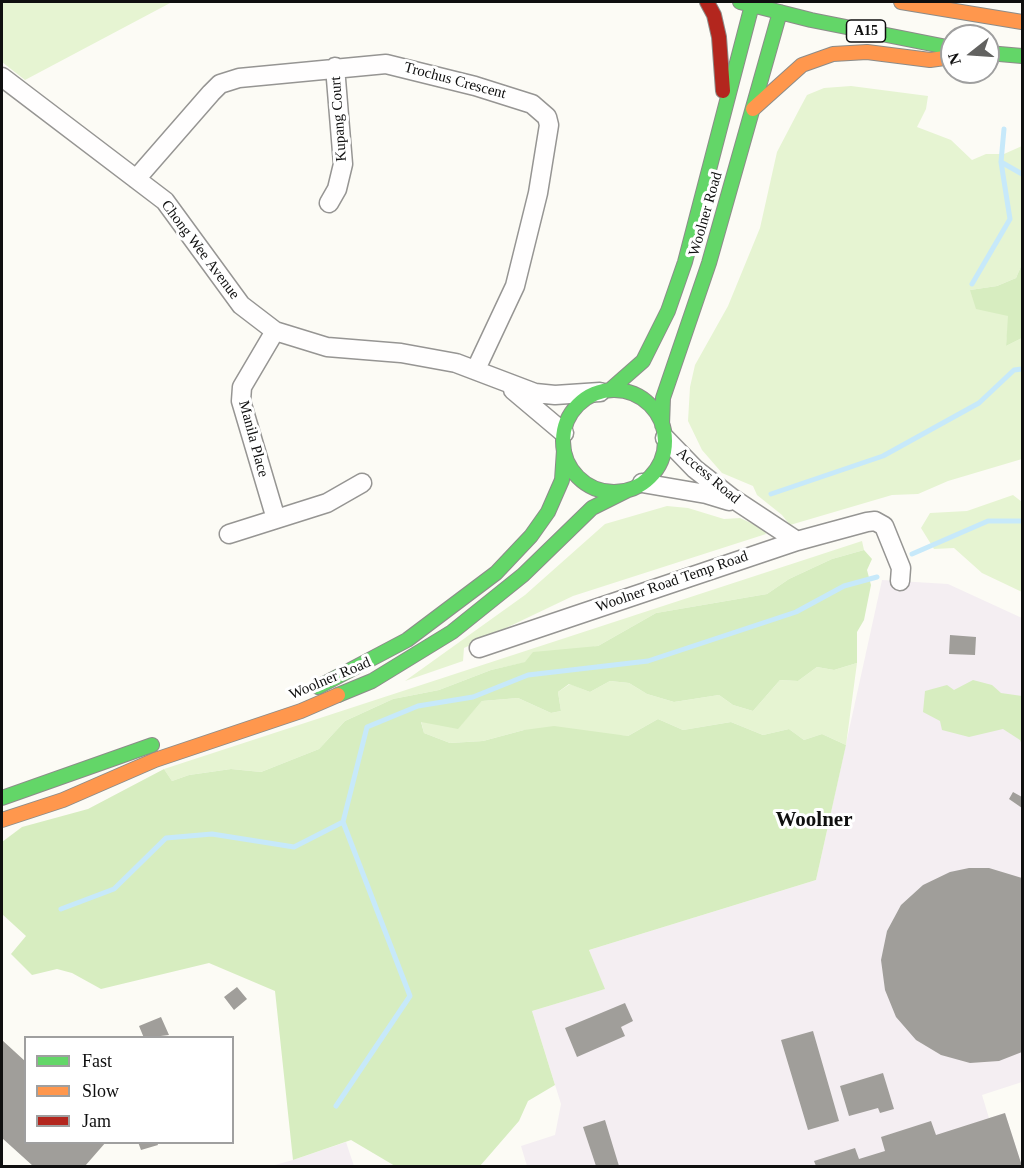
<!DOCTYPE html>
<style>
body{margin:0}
#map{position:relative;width:1024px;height:1168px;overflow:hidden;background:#fcfbf5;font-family:Georgia,serif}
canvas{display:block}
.frame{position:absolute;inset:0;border:3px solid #0f0f0f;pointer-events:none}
.legend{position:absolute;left:24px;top:1036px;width:210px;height:108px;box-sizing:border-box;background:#fff;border:2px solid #9f9f9f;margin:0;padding:8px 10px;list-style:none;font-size:18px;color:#0f0f0f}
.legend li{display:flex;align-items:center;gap:12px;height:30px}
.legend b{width:30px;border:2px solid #9f9f9f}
.north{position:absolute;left:940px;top:24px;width:60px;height:60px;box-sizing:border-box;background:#fff;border:2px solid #9f9f9f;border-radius:50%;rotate:253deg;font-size:16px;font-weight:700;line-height:24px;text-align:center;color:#0f0f0f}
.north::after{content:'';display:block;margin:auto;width:21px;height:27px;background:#626260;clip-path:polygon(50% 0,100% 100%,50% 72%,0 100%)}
</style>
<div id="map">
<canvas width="1024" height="1168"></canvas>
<div class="frame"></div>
<ul class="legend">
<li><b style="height:8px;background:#63d668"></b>Fast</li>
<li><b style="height:8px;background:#ff974d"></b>Slow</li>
<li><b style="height:8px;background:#b3261e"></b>Jam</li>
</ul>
<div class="north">N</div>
</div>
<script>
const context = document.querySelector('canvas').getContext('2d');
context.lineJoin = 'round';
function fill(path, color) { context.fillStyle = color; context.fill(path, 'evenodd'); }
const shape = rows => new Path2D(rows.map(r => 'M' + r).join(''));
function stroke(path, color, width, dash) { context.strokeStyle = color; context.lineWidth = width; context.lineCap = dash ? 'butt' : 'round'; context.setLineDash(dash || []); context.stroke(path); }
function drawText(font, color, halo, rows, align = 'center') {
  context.font = font + ' Georgia,serif'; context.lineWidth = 6; context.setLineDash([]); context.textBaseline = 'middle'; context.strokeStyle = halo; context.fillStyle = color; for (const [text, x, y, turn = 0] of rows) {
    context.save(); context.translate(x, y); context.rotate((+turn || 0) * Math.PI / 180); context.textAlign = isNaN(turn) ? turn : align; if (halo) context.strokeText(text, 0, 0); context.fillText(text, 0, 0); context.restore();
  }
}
fill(shape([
 [882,580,948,584,1022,618,1022,1082,982,1095,989,1118,1005,1113,1022,1166,527,1166,521,1146,555,1135,561,1104,532,1011,604,989,589,950,816,880],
 [346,1142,354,1166,271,1166,293,1160]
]), '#f4eef2');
fill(shape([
 [2,2,172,2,25,80,2,62],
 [851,86,928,96,926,109,917,127,951,140,972,160,986,154,1004,154,1022,146,1022,264,1016,278,997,286,970,290,1009,316,1006,346,1022,338,1022,459,948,481,918,494,892,495,790,525,782,515,757,495,753,486,722,473,702,450,688,421,690,387,695,365,728,306,760,228,777,152,800,108,807,95,824,88],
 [1013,495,1022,502,1022,592,982,573,954,548,934,549,921,528,930,513,967,511],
 [667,506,688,508,724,519,740,518,764,529,766,534,573,596,464,648,463,661,405,681,525,595,605,524],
 [862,541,864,550,832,559,789,579,767,594,656,613,598,646,491,670,439,690,393,699,345,721,319,749,261,772,231,769,189,775,172,781,164,769],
 [857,663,846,745,822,734,804,740,789,729,763,735,731,722,683,730,658,719,628,736,524,730,483,741,450,743,424,733,421,721,458,728,482,701,518,698,551,713,561,711,558,692,570,684,590,692,610,681,629,683,647,694,674,702,719,695,733,705,753,711,780,680,798,681,817,667,834,670]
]), '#e6f4d2');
fill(shape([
 [1022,264,1022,338,1006,346,1008,316,976,309,970,290,997,286,1016,278],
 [864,550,872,559,867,570,871,585,864,620,857,632,857,663,834,670,817,667,798,681,780,680,753,711,733,705,719,695,674,702,647,694,629,683,610,681,590,692,569,684,558,692,561,711,551,713,518,698,482,701,458,729,421,722,424,733,450,743,483,741,524,730,554,726,628,736,658,719,683,730,731,722,763,735,789,729,804,740,822,734,846,745,816,880,589,950,605,989,532,1011,555,1085,528,1101,519,1121,480,1166,395,1166,351,1140,293,1160,275,991,209,963,101,989,72,973,57,969,32,975,11,954,26,936,2,914,2,842,22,827,88,809,164,769,172,781,189,775,231,769,261,772,319,749,345,721,393,699,439,690,491,670,525,662,533,652,598,646,656,613,767,594,789,579,832,559],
 [973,680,992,685,1001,693,1022,696,1022,745,1020,740,1003,729,969,737,942,730,940,721,923,712,925,691,947,685,954,690]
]), '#d7edc0');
stroke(shape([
 [1001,162,1022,174],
 [972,284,1010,219,1001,162,1004,129],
 [771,494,883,456,979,403,1014,370,1022,369],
 [912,554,988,521,1022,521],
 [61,909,114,889,166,838,212,834,294,847,343,822,367,727,418,706,473,697,528,675,648,661,796,612,844,586,877,577],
 [336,1106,410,996,343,822]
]), '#c7e9fa', 5);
fill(shape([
 [950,635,976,637,975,655,949,654],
 [1013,792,1022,797,1022,808,1009,799],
 [969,868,989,868,1022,878,1022,1052,999,1061,970,1063,941,1055,916,1040,896,1017,885,990,881,960,887,931,901,905,923,885,950,872],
 [237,987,247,999,234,1010,224,997],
 [625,1003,633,1021,621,1027,625,1036,577,1057,565,1028],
 [161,1017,169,1035,144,1038,139,1026],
 [813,1031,839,1121,808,1130,781,1040],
 [2,1040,26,1062,26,1142,106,1142,85,1166,33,1166,2,1138],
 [883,1073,894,1109,880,1113,878,1108,849,1116,840,1086],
 [1005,1113,1022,1166,816,1166,814,1161,855,1148,859,1159,885,1151,881,1137,931,1121,936,1135],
 [605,1120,619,1166,596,1166,583,1127],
 [138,1142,157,1142,158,1145,141,1150]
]), '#a09e9a');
const street = shape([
 [2,77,165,201,241,305,275,331,327,347,401,353,456,363,535,393,555,395,600,392],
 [136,179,211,93,220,84,239,78,386,64,475,86,532,104,547,117,549,125,538,193,515,286,476,369],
 [329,203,337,189,343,164,335,67],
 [275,331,242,387,241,401,276,519],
 [513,390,564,433],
 [665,438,695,469,732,498,797,541],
 [642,483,706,494,729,501],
 [229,534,327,503,362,483],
 [479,648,797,541,867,522,875,521,884,526,901,568,900,581]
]);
const fast = shape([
 [740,2,811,20,952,48],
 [988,53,1022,56],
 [610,390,643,361,668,311,685,262,752,5],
 '563 441a51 51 0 1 1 102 0a51 51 0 1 1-102 0Z',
 [662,425,663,398,709,263,780,12],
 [318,687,407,640,496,573,531,536,548,512,562,480,564,450],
 [338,695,372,681,452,632,523,575,592,508,628,490],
 [2,798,152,745]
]);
const slow = shape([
 [901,2,1022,22],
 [753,109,802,65,833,54,867,52,930,60,952,57],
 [2,820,63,800,155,760,301,711,338,695]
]);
const jam = shape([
 [707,2,714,15,719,37,723,91]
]);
stroke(street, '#969593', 21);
stroke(fast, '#8c8c89', 16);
stroke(slow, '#8c8c89', 16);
stroke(jam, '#8c8c89', 16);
stroke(street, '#fffefe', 18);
stroke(fast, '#63d668', 14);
stroke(slow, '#ff974d', 14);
stroke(jam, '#b3261e', 14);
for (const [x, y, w] of [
 [866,31,39]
]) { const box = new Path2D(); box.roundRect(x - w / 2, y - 11, w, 22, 4.5); context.fillStyle = '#fff'; context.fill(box); stroke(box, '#0f0f0f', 1.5); }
drawText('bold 14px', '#0f0f0f', null, [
 ["A15",866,31]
]);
drawText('15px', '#0f0f0f', '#fff', [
 ["Trochus Crescent",455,81,15],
 ["Kupang Court",339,119,-94],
 ["Woolner Road",706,214,-74],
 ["Chong Wee Avenue",200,250,53],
 ["Manila Place",253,439,75],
 ["Access Road",708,476,40],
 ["Woolner Road Temp Road",672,582,-19],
 ["Woolner Road",330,679,-23]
]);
drawText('bold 21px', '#0f0f0f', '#fff', [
 ["Woolner",814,821]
]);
</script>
